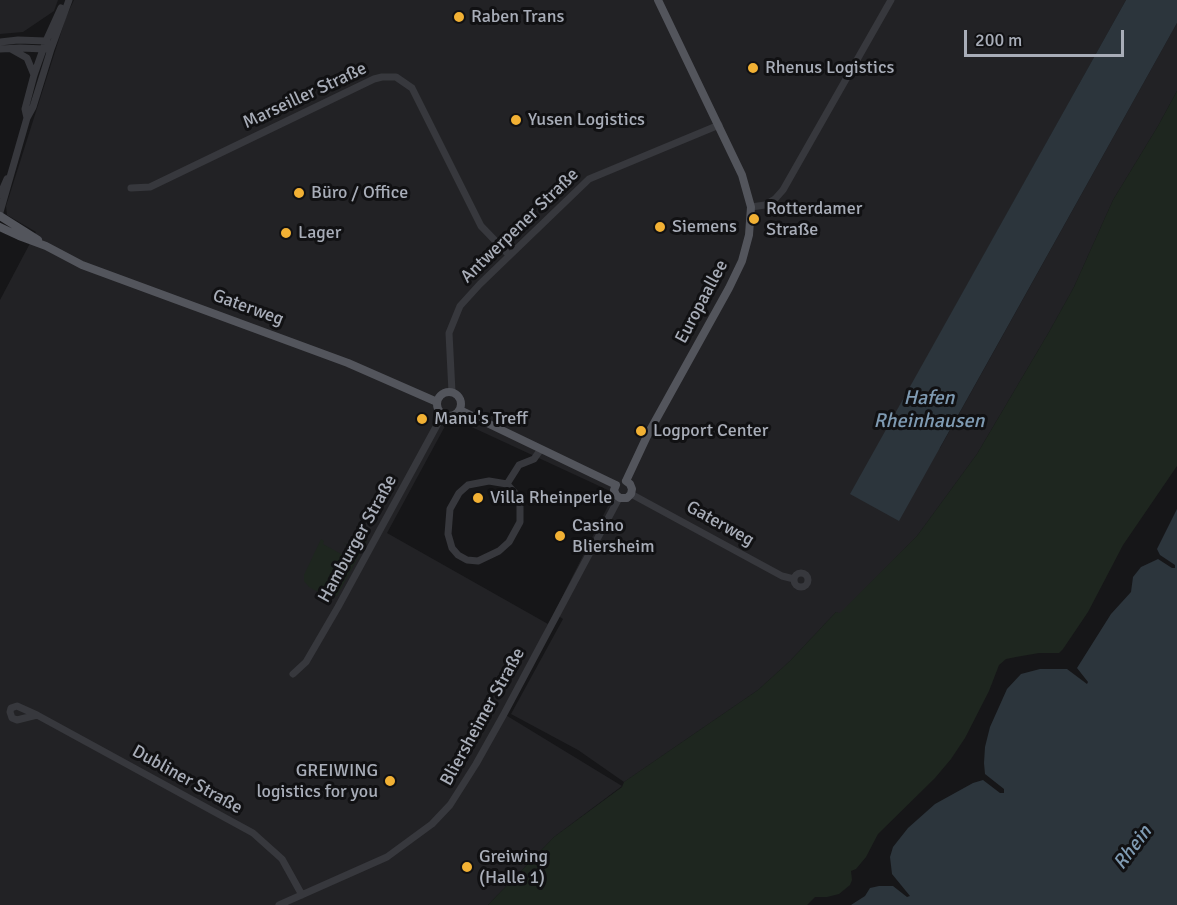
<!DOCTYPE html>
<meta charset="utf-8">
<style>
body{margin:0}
#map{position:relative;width:1177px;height:905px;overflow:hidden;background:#161618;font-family:Signika,sans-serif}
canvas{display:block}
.scale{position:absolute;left:964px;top:30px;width:160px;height:27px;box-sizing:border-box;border:3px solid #a8adb8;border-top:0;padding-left:8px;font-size:18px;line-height:21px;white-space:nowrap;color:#a8adb8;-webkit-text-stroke:4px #111113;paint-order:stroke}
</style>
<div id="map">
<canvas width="1177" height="905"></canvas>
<div class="scale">200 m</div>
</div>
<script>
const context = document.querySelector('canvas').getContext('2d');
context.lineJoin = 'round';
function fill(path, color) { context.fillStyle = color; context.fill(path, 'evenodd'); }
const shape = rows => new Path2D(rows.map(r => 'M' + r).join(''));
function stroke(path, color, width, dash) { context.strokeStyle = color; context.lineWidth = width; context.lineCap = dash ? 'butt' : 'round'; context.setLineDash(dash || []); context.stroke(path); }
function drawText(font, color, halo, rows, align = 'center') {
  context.font = font + ' Signika,sans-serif'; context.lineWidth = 6; context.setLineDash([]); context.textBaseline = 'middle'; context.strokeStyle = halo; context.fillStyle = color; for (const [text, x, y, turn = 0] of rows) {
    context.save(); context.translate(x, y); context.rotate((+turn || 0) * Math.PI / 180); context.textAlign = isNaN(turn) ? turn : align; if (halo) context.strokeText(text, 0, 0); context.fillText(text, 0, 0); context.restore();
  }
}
fill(shape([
 [0,0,58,0,54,11,23,32,0,34],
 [74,0,1126,0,851,494,940,448,1177,23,1177,91,1158,126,1113,200,1074,287,1049,332,977,454,917,536,840,614,836,612,790,661,758,690,624,782,578,750,511,714,563,619,554,613,612,498,610,491,450,417,387,533,548,624,504,714,622,786,554,837,488,905,0,905,0,300,36,232,7,215,6,206,66,17]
]), '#222225');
fill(shape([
 [1177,91,1177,466,1123,545,1088,612,1063,649,1059,653,1039,653,1016,657,1006,659,999,665,989,691,965,738,951,759,935,778,878,834,866,857,856,869,851,871,852,880,850,885,839,894,827,897,815,897,807,905,488,905,554,837,622,787,624,782,758,690,790,661,836,612,840,613,917,536,977,454,1049,332,1074,287,1113,200,1158,126],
 [357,536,367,541,337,596,326,596,309,587,304,581,304,575,321,539,324,541,323,544,343,555,348,546,343,542,351,546]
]), '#1e261f');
fill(shape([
 [1126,0,1177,0,1177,23,899,521,850,494],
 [1177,509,1177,905,851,905,865,896,870,888,879,886,893,886,907,897,910,896,892,874,890,857,893,847,908,828,935,804,973,783,983,780,1000,793,1004,793,1004,789,985,774,984,763,985,747,990,727,1007,689,1021,674,1040,669,1067,669,1087,684,1088,682,1077,668,1111,614,1131,592,1133,577,1141,567,1156,560,1158,559,1172,568,1175,568,1175,565,1160,555,1157,549]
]), '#2c353c');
stroke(shape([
 [0,42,18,40,46,41,48,43],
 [0,49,20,48,45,49],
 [11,49,27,58,34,75],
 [27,118,25,109,34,75,46,41,61,8],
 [131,188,150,187,374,79,382,77,396,77,412,88,481,226,509,255],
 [0,195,7,179],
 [751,207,765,205,775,199,783,190,891,0],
 [0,212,27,118,33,107,51,49,69,0],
 [452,392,449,333,460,306,480,284,589,179,719,125],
 [489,481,507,484,516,494,520,503,520,522,509,542,499,551,478,561,467,560,458,555,452,548,448,534,450,509,459,493,468,485,489,481],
 [507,484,519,465,534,459,541,449],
 [631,494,782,576,794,579],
 '794 580a7 7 0 1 1 14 0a7 7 0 1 1-14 0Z',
 [293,674,306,662,338,607,443,414],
 [37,715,17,720,12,718,10,712,11,708,17,706,37,715,253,833,282,859,302,895],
 [279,905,387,857,432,824,450,805,476,764,504,714,619,498]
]), '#37383d', 7);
stroke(shape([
 [0,216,38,240],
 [0,227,19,236,46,246,82,265,348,363,437,402],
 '437 404a12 12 0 1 1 24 0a12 12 0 1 1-24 0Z',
 [460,410,616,485],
 [626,481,648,434,729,288,742,261,749,235,751,207,742,175,658,0],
 [616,485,614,490,616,495,620,498,627,498,631,494,632,489,630,484,626,481]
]), '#53555c', 8);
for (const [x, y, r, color] of [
 [459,17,6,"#f2b134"],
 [753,68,6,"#f2b134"],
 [516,120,6,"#f2b134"],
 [299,193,6,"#f2b134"],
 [754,219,6,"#f2b134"],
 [660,227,6,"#f2b134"],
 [286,233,6,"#f2b134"],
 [422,419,6,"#f2b134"],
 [641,431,6,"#f2b134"],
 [478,498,6,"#f2b134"],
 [560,536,6,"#f2b134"],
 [390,781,6,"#f2b134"],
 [467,867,6,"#f2b134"]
]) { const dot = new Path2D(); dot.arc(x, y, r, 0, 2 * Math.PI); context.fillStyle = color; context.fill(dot); stroke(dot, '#111113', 2); }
drawText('18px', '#a8adb8', '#111113', [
 ["Raben Trans",471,17],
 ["Rhenus Logistics",765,68],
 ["Yusen Logistics",528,120],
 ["Büro / Office",311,193],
 ["Rotterdamer",766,209],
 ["Straße",766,230],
 ["Siemens",672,227],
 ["Lager",298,233],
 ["Manu's Treff",434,419],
 ["Logport Center",653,431],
 ["Villa Rheinperle",490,498],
 ["Casino",572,526],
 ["Bliersheim",572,547],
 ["GREIWING",378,771,"right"],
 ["logistics for you",378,792,"right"],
 ["Greiwing",479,857],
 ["(Halle 1)",479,878]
], 'left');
drawText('18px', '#a8adb8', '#111113', [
 ["Marseiller Straße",305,96,-25],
 ["Antwerpener Straße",520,226,-44],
 ["Europaallee",702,302,-62],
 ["Gaterweg",248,308,20],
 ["Gaterweg",720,524,29],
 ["Hamburger Straße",358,539,-61],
 ["Bliersheimer Straße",483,717,-61],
 ["Dubliner Straße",187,780,29]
]);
drawText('italic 20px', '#7f9bb3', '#111113', [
 ["Hafen",929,399],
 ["Rheinhausen",929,422],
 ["Rhein",1133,848,-53]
]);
</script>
